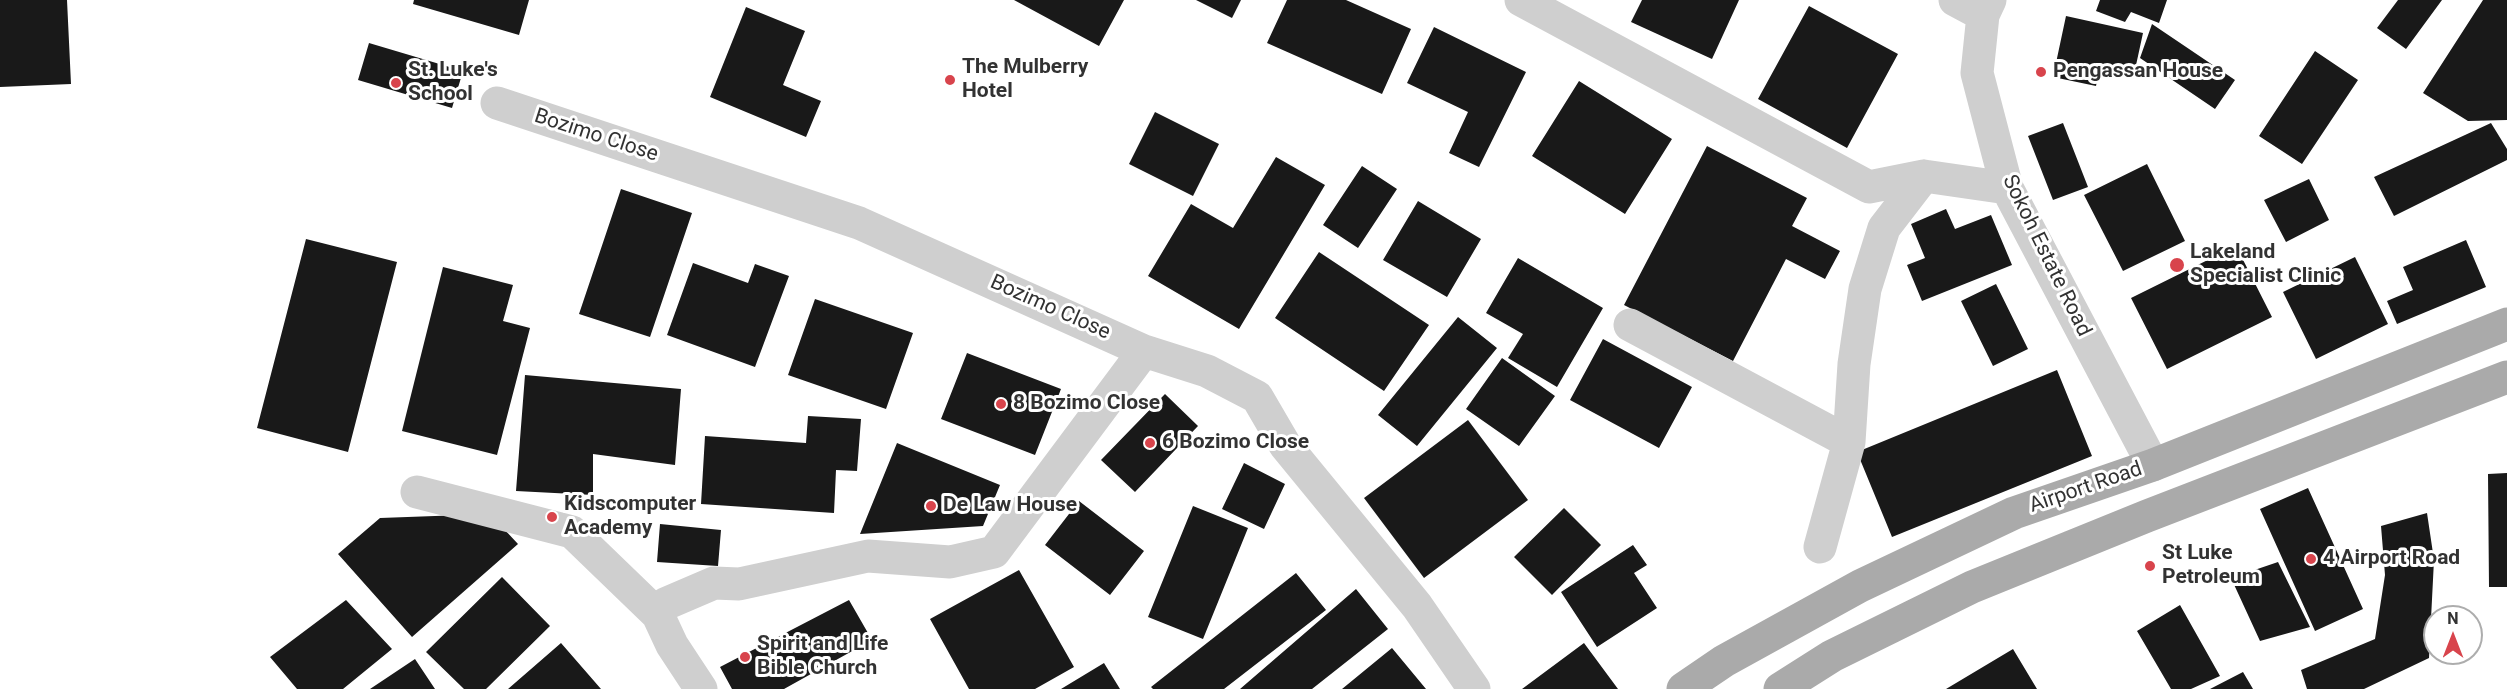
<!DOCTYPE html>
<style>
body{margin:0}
#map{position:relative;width:2507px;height:689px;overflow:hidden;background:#fff;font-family:Roboto,sans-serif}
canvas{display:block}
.north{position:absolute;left:2423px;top:605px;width:60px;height:60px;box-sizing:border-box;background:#fff;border:2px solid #adadad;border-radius:50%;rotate:0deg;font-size:16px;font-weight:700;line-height:24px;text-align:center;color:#323232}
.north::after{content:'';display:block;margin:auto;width:21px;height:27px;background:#d8444c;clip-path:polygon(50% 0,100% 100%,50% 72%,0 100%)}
</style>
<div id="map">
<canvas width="2507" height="689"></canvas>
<div class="north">N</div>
</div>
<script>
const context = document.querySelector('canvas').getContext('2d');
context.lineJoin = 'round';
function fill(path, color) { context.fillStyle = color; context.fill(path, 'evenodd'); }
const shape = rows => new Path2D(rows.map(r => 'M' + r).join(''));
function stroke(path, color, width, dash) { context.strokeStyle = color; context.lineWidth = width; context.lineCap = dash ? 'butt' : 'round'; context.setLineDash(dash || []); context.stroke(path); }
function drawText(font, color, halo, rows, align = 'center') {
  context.font = font + ' Roboto,sans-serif'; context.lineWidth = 6; context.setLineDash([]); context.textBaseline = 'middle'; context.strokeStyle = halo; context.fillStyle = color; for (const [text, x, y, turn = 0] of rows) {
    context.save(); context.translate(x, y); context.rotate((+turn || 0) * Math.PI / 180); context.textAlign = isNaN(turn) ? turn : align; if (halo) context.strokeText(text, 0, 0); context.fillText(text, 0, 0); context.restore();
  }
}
fill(shape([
 [0,0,67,0,71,84,0,87],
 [414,0,529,0,519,35,413,4],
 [1014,0,1124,0,1099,46],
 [1196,0,1241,0,1232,18],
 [1287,0,1346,0,1411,29,1382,94,1267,43],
 [1642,0,1739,0,1712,59,1631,22],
 [2100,0,2167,0,2159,23,2131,12,2125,22,2096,11],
 [2398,0,2442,0,2406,49,2377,28],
 [2483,0,2507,0,2507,120,2468,121,2423,93],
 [1809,6,1898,54,1847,148,1758,99],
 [746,7,805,31,783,85,821,101,806,137,710,97],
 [2066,16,2143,33,2133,79,2099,71,2096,86,2053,77],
 [2152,24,2235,80,2215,109,2140,58],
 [1434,27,1526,72,1479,167,1449,153,1468,112,1407,83],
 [369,43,463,71,452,108,358,80],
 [2315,51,2358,80,2302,164,2259,136],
 [1579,81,1672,139,1625,214,1532,156],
 [1155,112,1219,144,1193,196,1129,164],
 [2063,123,2088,187,2053,200,2028,136],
 [2491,123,2507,149,2507,160,2394,216,2374,177],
 [1707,146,1807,198,1792,226,1840,251,1825,279,1786,259,1733,361,1624,305],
 [1276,157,1325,185,1239,329,1148,276,1191,204,1233,228],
 [2147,164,2185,241,2123,271,2084,195],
 [1362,166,1397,189,1358,248,1323,225],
 [2309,179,2329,220,2286,242,2264,200],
 [621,189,692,213,650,337,579,314],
 [1418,201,1481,239,1447,297,1383,260],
 [1946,209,1955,229,1991,215,2012,265,1922,301,1907,265,1925,258,1911,224],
 [306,239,397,262,348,452,257,428],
 [2466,240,2486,287,2397,324,2387,301,2413,290,2403,267],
 [2236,246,2272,317,2167,369,2131,298],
 [1319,252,1429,325,1384,391,1275,318],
 [2355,257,2388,324,2316,359,2283,292],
 [1518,258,1603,308,1557,387,1508,358,1523,334,1486,313],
 [693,263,748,283,755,264,789,276,755,367,667,335],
 [443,267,513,285,503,321,530,328,497,455,402,431],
 [1996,284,2028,349,1993,366,1961,301],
 [815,299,913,333,886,409,788,375],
 [1458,317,1497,348,1417,446,1378,415],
 [1603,339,1692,387,1659,448,1570,400],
 [967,353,1061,389,1035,455,941,419],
 [1502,358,1555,396,1519,446,1466,409],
 [2057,370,2092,456,1892,537,1857,452],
 [525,375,681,389,675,465,593,454,593,495,516,491],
 [1165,394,1198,426,1135,492,1101,460],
 [808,416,861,419,857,471,836,470,834,513,701,504,705,436,806,443],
 [1468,420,1528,500,1424,578,1364,498],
 [897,443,1000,485,983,526,860,534],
 [1244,463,1285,484,1264,529,1222,509],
 [2507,473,2507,587,2489,587,2488,474],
 [2308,488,2363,609,2315,631,2260,509],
 [1079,501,1144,551,1110,595,1045,545],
 [1193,506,1248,528,1203,639,1148,617],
 [1564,508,1601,545,1552,595,1514,557],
 [2427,513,2434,560,2429,658,2364,689,2307,689,2301,670,2375,639,2385,575,2381,526],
 [490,514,518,544,412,637,338,554,380,518],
 [660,524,721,530,718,566,657,562],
 [1633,545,1647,565,1634,573,1657,608,1597,647,1561,592],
 [2278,562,2310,627,2260,641,2231,578],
 [1019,570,1074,667,1035,689,969,689,930,619],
 [1296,573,1326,610,1224,689,1153,689,1151,687],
 [502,577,550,626,486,689,464,689,426,652],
 [1356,589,1388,629,1312,689,1240,689],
 [346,600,392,649,343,689,297,689,270,657],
 [849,600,872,640,784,689,732,689,720,667],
 [2180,605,2220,676,2191,689,2171,689,2137,631],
 [561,643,601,689,508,689],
 [1584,643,1618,689,1522,689],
 [1392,648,1426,689,1342,689],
 [2013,649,2037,689,1946,689],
 [415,659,435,689,370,689],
 [1104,663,1120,689,1061,689],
 [2243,672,2253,689,2210,689]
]), '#191919');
stroke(shape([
 [1521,0,1869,187,1924,176,2007,188],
 [1955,0,1983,15],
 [1990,0,1983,15,1977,73,2007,188,2153,465],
 [497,103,859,223,1144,351,1207,371,1257,397,1285,445,1417,606,1474,689],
 [1630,325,1849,442],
 [417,492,572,532,658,615,672,645,701,689],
 [1820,547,1849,442,1854,364,1865,289,1884,228,1924,176],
 [658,615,665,604,714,583,739,584,868,556,950,562,994,552,1144,351]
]), '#cfcfcf', 33);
stroke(shape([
 [1683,689,1724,661,1860,586,2014,513,2153,465,2507,324],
 [1780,689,1832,656,1972,587,2147,516,2507,377]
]), '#aaa', 33);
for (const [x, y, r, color] of [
 [2041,72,6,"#d8444c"],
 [950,80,6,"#d8444c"],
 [396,83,6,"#d8444c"],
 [2177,265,8,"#d8444c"],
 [1001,404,6,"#d8444c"],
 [1150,443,6,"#d8444c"],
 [931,506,6,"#d8444c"],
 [552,517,6,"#d8444c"],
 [2311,559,6,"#d8444c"],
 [2150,566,6,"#d8444c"],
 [745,657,6,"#d8444c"]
]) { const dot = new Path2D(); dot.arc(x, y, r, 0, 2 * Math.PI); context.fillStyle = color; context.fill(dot); stroke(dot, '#fff', 2); }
drawText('bold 21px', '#323232', '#fff', [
 ["The Mulberry",962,68],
 ["Hotel",962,92],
 ["St. Luke's",408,71],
 ["School",408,95],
 ["Pengassan House",2053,72],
 ["Lakeland",2190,253],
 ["Specialist Clinic",2190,277],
 ["8 Bozimo Close",1013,404],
 ["6 Bozimo Close",1162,443],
 ["Kidscomputer",564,505],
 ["Academy",564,529],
 ["De Law House",943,506],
 ["St Luke",2162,554],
 ["Petroleum",2162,578],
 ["4 Airport Road",2323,559],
 ["Spirit and Life",757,645],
 ["Bible Church",757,669]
], 'left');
drawText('21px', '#323232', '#fff', [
 ["Bozimo Close",596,136,18],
 ["Sokoh Estate Road",2046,256,64],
 ["Bozimo Close",1050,308,24],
 ["Airport Road",2086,488,-19]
]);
</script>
